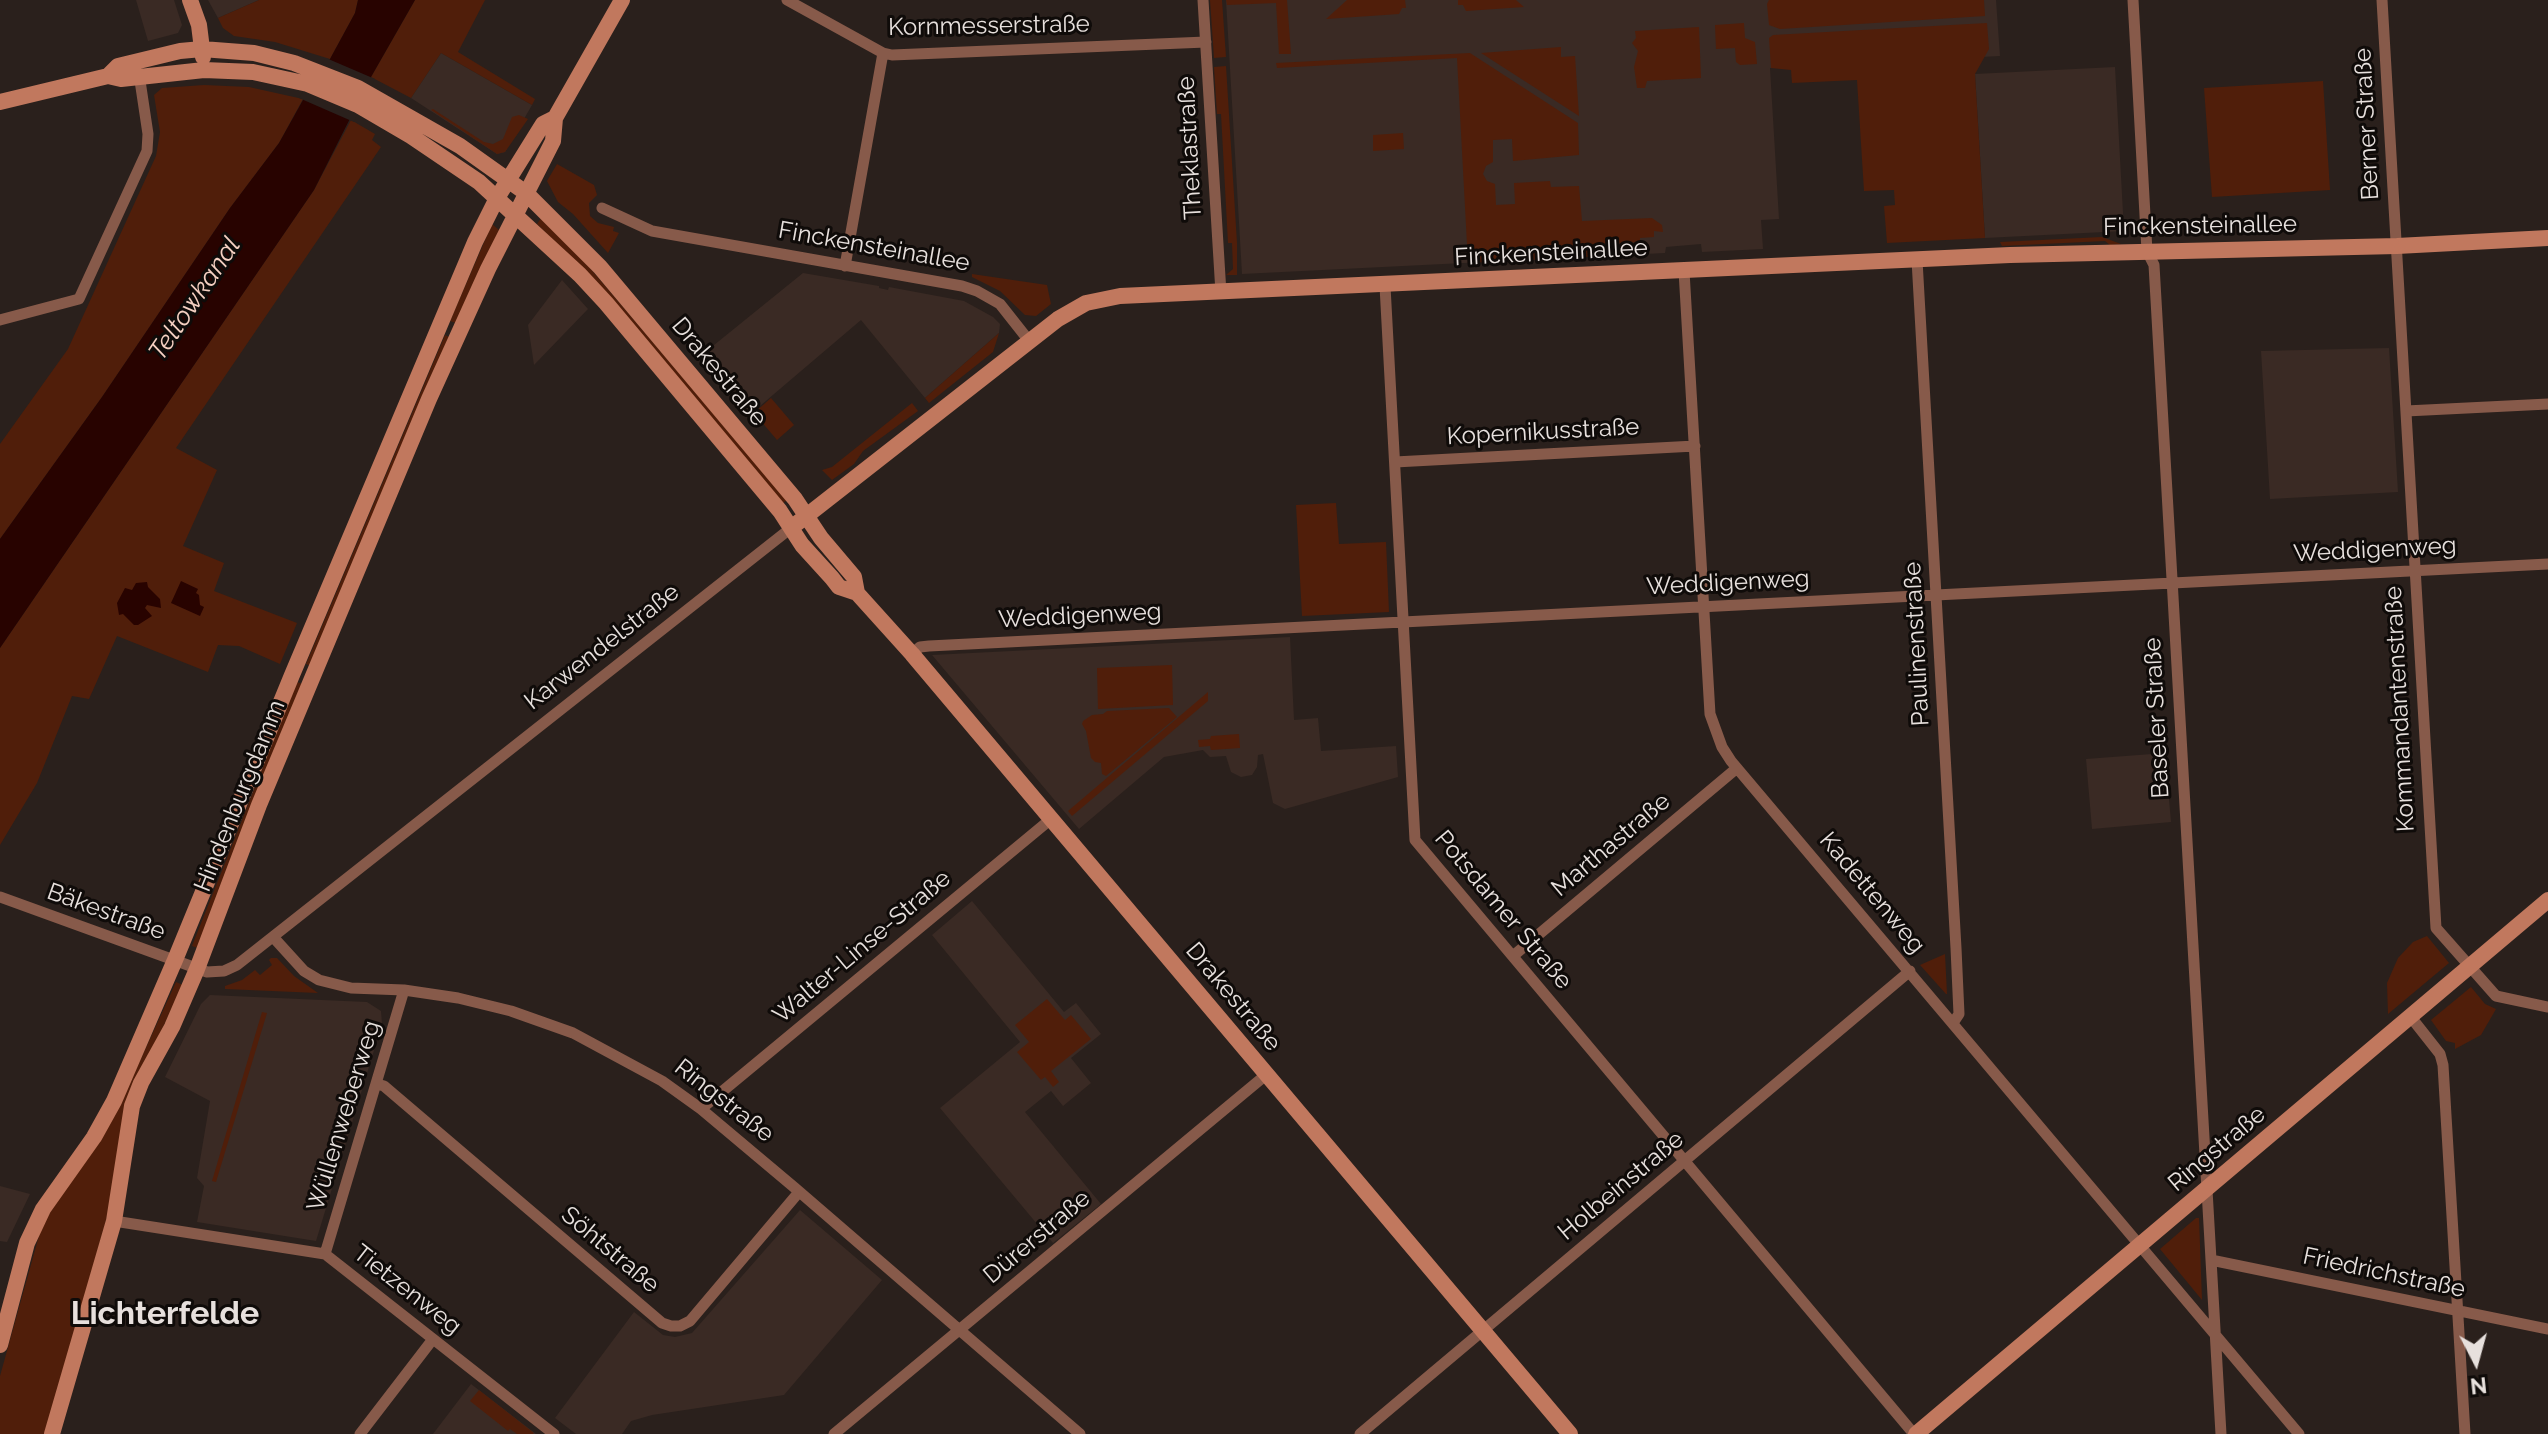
<!DOCTYPE html>
<meta charset="utf-8">
<style>
body{margin:0}
#map{position:relative;width:2548px;height:1434px;overflow:hidden;background:#2a201c;font-family:Raleway,sans-serif}
canvas{display:block}
.north{position:absolute;left:2436px;top:1322px;width:80px;height:80px;-webkit-text-stroke:6px #0f0b09;paint-order:stroke;rotate:174deg;font-size:22px;font-weight:700;line-height:32px;text-align:center;color:#e7e0dd}
.north::after{content:'';display:block;margin:auto;width:28px;height:36px;background:#e7e0dd;clip-path:polygon(50% 0,100% 100%,50% 72%,0 100%)}
</style>
<div id="map">
<canvas width="2548" height="1434"></canvas>
<div class="north">N</div>
</div>
<script>
const context = document.querySelector('canvas').getContext('2d');
context.lineJoin = 'round';
function fill(path, color) { context.fillStyle = color; context.fill(path, 'evenodd'); }
const shape = rows => new Path2D(rows.map(r => 'M' + r).join(''));
function stroke(path, color, width, dash) { context.strokeStyle = color; context.lineWidth = width; context.lineCap = dash ? 'butt' : 'round'; context.setLineDash(dash || []); context.stroke(path); }
function drawText(font, color, halo, rows, align = 'center') {
  context.font = font + ' Raleway,sans-serif'; context.lineWidth = 6; context.setLineDash([]); context.textBaseline = 'middle'; context.strokeStyle = halo; context.fillStyle = color; for (const [text, x, y, turn = 0] of rows) {
    context.save(); context.translate(x, y); context.rotate((+turn || 0) * Math.PI / 180); context.textAlign = isNaN(turn) ? turn : align; if (halo) context.strokeText(text, 0, 0); context.fillText(text, 0, 0); context.restore();
  }
}
fill(shape([
 [136,0,174,0,182,25,178,33,148,41],
 [208,0,259,0,218,18],
 [1226,0,1996,0,2000,56,1770,68,1779,219,1761,220,1763,249,1702,252,1701,244,1666,247,1665,253,1242,274],
 [441,53,532,105,505,152,497,154,411,98],
 [2115,67,2124,231,1985,238,1975,74],
 [803,273,879,286,879,288,888,290,889,287,964,301,993,317,1000,324,999,333,925,398,861,320,747,417,698,358],
 [562,280,588,309,534,365,528,325],
 [2389,348,2398,492,2270,499,2261,351],
 [1290,637,1294,720,1318,718,1321,751,1396,746,1398,777,1285,809,1273,803,1263,754,1258,755,1257,767,1252,775,1241,777,1231,772,1226,756,1210,757,1203,750,1164,757,1079,829,932,655],
 [2165,753,2171,822,2092,829,2086,759],
 [972,901,1064,1012,1076,1003,1101,1034,1071,1058,1091,1083,1063,1106,1051,1091,1025,1112,1101,1204,1053,1243,940,1108,1020,1042,932,935],
 [210,995,367,1002,381,1011,382,1024,316,1241,197,1222,204,1186,197,1178,210,1101,165,1077,201,1004],
 [0,1186,30,1194,7,1242,0,1241],
 [800,1210,882,1280,784,1395,652,1415,631,1421,622,1434,576,1434,555,1418,634,1312,663,1335,675,1337,692,1333],
 [471,1384,536,1434,433,1434]
]), '#3a2a24');
fill(shape([
 [259,0,358,0,355,13,330,59,275,42,234,36,223,28,218,18],
 [415,0,485,0,458,52,535,99,532,105,441,53,411,98,371,77],
 [1210,0,1222,0,1226,57,1214,58],
 [1226,0,1287,0,1291,54,1279,54,1276,3,1227,5],
 [1347,0,1405,0,1406,8,1402,8,1399,14,1326,19],
 [1458,0,1516,0,1524,7,1466,11,1463,5,1458,5],
 [1769,0,1984,0,1985,16,1780,29,1769,25,1767,4],
 [1744,23,1745,38,1755,42,1757,64,1740,65,1736,62,1735,48,1716,49,1715,25],
 [1987,23,1989,49,1975,74,1985,238,1887,243,1884,206,1895,205,1894,190,1864,191,1857,80,1792,83,1791,70,1771,68,1769,38,1773,35],
 [1699,27,1701,78,1647,81,1645,88,1637,88,1634,67,1638,51,1632,43,1636,38,1635,31],
 [1561,47,1561,57,1575,56,1579,116,1481,53],
 [1470,53,1578,123,1579,155,1513,161,1512,139,1493,140,1493,162,1486,166,1483,174,1487,181,1495,184,1496,205,1515,204,1514,183,1550,181,1551,187,1579,186,1582,221,1652,218,1662,225,1663,232,1654,231,1654,237,1640,238,1640,242,1608,244,1608,256,1468,263,1457,58,1277,68,1276,63],
 [1226,66,1237,243,1237,275,1226,275,1233,269,1232,243,1228,243,1221,114,1217,114,1214,67],
 [2323,81,2330,190,2212,197,2204,88],
 [204,85,249,87,303,99,279,143,230,208,102,397,0,539,0,444,68,349,156,156,160,132,154,95,162,88],
 [433,109,484,142,493,144,503,139,512,117,519,115,528,119,505,152,497,154,431,110],
 [351,120,375,134,372,140,381,147,176,448,217,470,183,546,224,563,214,591,297,623,280,664,239,646,218,645,208,672,117,636,89,699,72,696,37,783,0,845,0,648,314,190],
 [1403,133,1404,149,1373,151,1373,135],
 [557,164,594,185,597,195,589,203,590,216,598,223,614,227,613,231,619,233,608,253,573,214,558,202,547,181],
 [541,218,578,254,787,500,783,503,573,260,537,224],
 [492,224,499,230,456,323,450,321],
 [2102,237,2121,244,2110,245,2105,241,2002,246,2000,242],
 [972,274,1047,285,1051,304,1036,316,1025,315,1000,291,972,277],
 [999,333,993,352,929,403,925,398],
 [445,335,449,337,311,666,306,664],
 [771,398,794,425,777,440,754,413],
 [912,403,918,411,863,451,854,464,832,480,822,470,832,467],
 [1336,503,1339,544,1386,542,1389,612,1302,616,1296,505],
 [1172,665,1173,705,1098,709,1097,668],
 [297,682,302,684,198,948,192,946],
 [1208,692,1208,701,1072,816,1068,811],
 [1169,708,1177,717,1106,776,1102,774,1101,763,1095,762,1091,758,1086,731,1082,724,1083,721,1092,715,1103,714,1107,711],
 [1239,734,1240,748,1211,750,1210,746,1199,747,1198,740,1210,739,1211,736],
 [2427,936,2449,963,2388,1014,2387,983,2398,958,2413,942],
 [1945,954,1947,994,1946,994,1920,965],
 [271,958,277,958,294,976,318,993,225,989,225,986,242,980,255,970,260,975,272,965,269,960],
 [176,982,183,985,156,1042,46,1434,0,1434,0,1376,42,1225,122,1100],
 [2471,987,2485,1004,2496,1009,2481,1035,2455,1049,2455,1043,2446,1041,2431,1020],
 [1047,999,1065,1020,1071,1015,1091,1039,1051,1071,1059,1082,1053,1087,1045,1077,1041,1080,1017,1052,1029,1042,1015,1025],
 [262,1012,267,1013,216,1182,212,1181],
 [2196,1218,2199,1218,2202,1300,2160,1249],
 [479,1390,534,1433,533,1434,517,1434,510,1429,508,1431,470,1401]
]), '#501e0a');
fill(shape([
 [358,0,415,0,371,77,314,190,0,648,0,539,102,397,230,208,279,143,303,100,330,59,355,13],
 [181,581,198,589,196,593,199,595,200,605,204,607,200,616,171,603],
 [147,582,148,587,160,599,161,608,147,605,145,608,152,616,138,625,134,625,123,614,119,615,117,603,125,588,132,590,136,583]
]), '#280300');
fill(shape([
 [326,58,375,79,354,122,299,98]
]), '#2a201c');
stroke(shape([
 [787,0,883,53,892,55,1206,42],
 [1203,0,1221,293],
 [2133,0,2147,251,2154,265,2221,1434],
 [2382,0,2436,928,2496,996,2548,1007],
 [602,208,652,231,962,286,977,291,1000,304,1030,342],
 [1917,260,1956,948,1959,1014,1953,1023],
 [845,266,883,53],
 [1684,271,1710,714,1722,747,1731,761,2299,1434],
 [1385,286,1415,840,1914,1434],
 [0,320,79,299,147,151,148,134,139,74],
 [2406,411,2548,404],
 [1395,462,1695,446],
 [912,654,920,647,929,646,2548,564],
 [0,897,207,972,224,971,237,965,791,528],
 [274,938,304,971,319,980,351,988,404,990,458,998,511,1011,573,1033,662,1081,701,1109,795,1188,1080,1434],
 [1513,956,1737,768],
 [2410,1016,2440,1054,2443,1065,2465,1434],
 [377,1084,384,1086,662,1323,671,1326,680,1326,690,1321,799,1192],
 [701,1109,1051,819],
 [114,1221,325,1254,554,1434],
 [325,1254,404,990],
 [2211,1260,2548,1329],
 [360,1434,433,1339],
 [834,1434,1267,1074],
 [1360,1434,1910,971]
]), '#875a4a', 11);
stroke(shape([
 [190,0,199,25,203,57],
 [108,76,118,66,180,51,202,49,254,53,294,63,358,88,460,146,526,193,600,267,795,499,821,538,854,577,857,593],
 [0,102,108,76,121,79,204,70,253,72,308,84,358,105,411,136,479,182,580,275,606,303,780,511,802,545,832,578,839,587,857,593,912,654,1570,1434],
 [791,528,1058,319,1086,303,1120,296,2010,255,2397,246,2548,238],
 [0,1345,27,1243,43,1209,94,1137,114,1101,175,960,292,675,475,242,497,198,538,132,543,124,555,118],
 [52,1434,114,1221,132,1106,141,1083,172,1027,197,969,259,805,429,399,488,269,553,141,555,118,622,0],
 [1916,1434,2548,900]
]), '#c1785e', 16);
drawText('24px', '#e7e0dd', '#0f0b09', [
 ["Kornmesserstraße",989,26,-1],
 ["Berner Straße",2367,124,-93],
 ["Theklastraße",1190,148,-93],
 ["Finckensteinallee",2200,226,-1],
 ["Finckensteinallee",874,247,10],
 ["Finckensteinallee",1551,253,-3],
 ["Drakestraße",719,372,50],
 ["Kopernikusstraße",1543,432,-3],
 ["Weddigenweg",2375,550,-3],
 ["Weddigenweg",1728,583,-3],
 ["Weddigenweg",1080,616,-3],
 ["Paulinenstraße",1917,644,-93],
 ["Karwendelstraße",602,647,-38],
 ["Kommandantenstraße",2400,709,-93],
 ["Baseler Straße",2157,718,-93],
 ["Hindenburgdamm",240,796,-68],
 ["Marthastraße",1611,845,-40],
 ["Kadettenweg",1872,893,50],
 ["Potsdamer Straße",1503,910,50],
 ["Bäkestraße",106,912,20],
 ["Walter-Linse-Straße",862,947,-40],
 ["Drakestraße",1233,997,50],
 ["Ringstraße",724,1101,38],
 ["Wüllenweberweg",344,1116,-73],
 ["Ringstraße",2217,1149,-40],
 ["Holbeinstraße",1621,1186,-40],
 ["Dürerstraße",1037,1237,-40],
 ["Söhtstraße",610,1250,40],
 ["Friedrichstraße",2384,1273,12],
 ["Tietzenweg",407,1290,38]
]);
drawText('italic 26px', '#f5d0c2', '#0f0b09', [
 ["Teltowkanal",195,299,-56]
]);
drawText('bold 32px', '#e7e0dd', '#0f0b09', [
 ["Lichterfelde",165,1314]
]);
</script>
